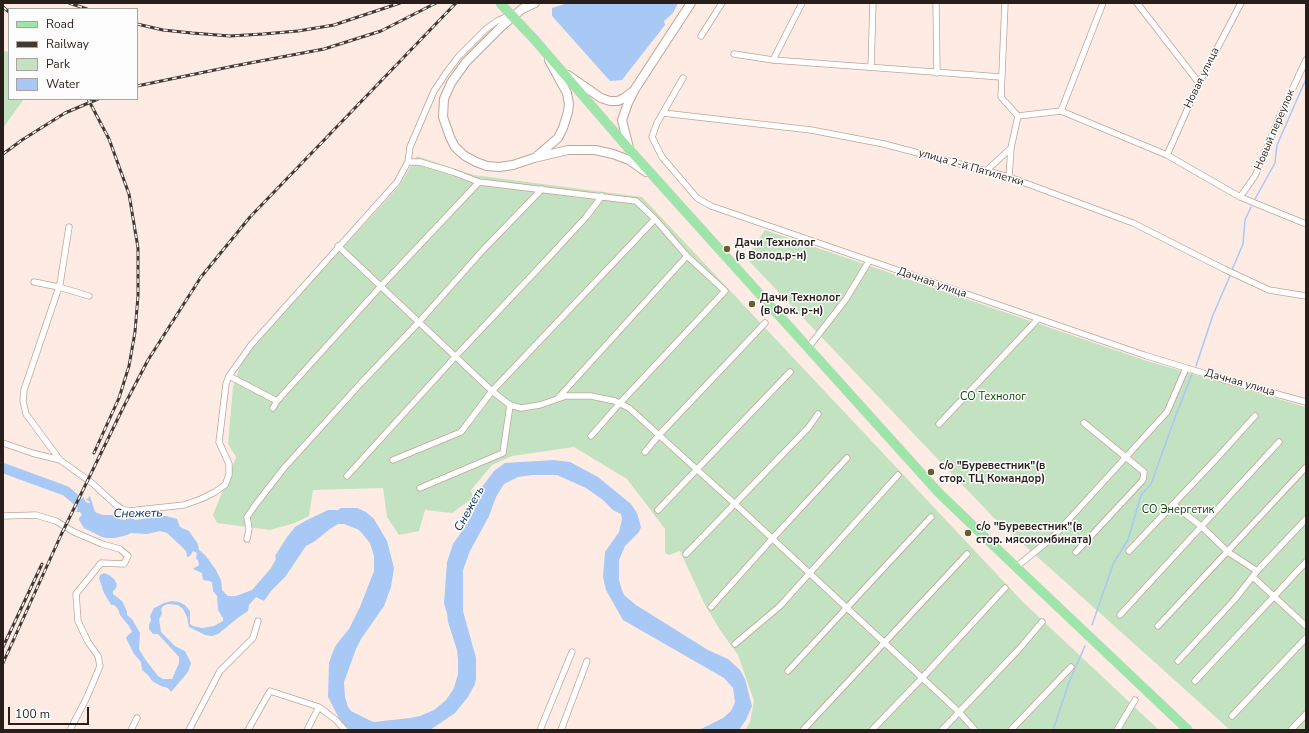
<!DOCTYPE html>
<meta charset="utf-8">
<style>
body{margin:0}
#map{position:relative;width:1309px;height:733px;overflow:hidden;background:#feece4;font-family:"Nunito Sans",sans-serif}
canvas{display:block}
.frame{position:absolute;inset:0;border:4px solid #291f1a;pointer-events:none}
.legend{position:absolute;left:8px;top:8px;width:130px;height:92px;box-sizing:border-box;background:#fdfdfd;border:1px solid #a8a4a2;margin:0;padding:5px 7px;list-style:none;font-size:12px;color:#291f1a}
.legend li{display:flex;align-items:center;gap:8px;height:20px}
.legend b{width:20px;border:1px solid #a8a4a2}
.scale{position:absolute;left:8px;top:707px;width:81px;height:18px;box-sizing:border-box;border:2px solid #291f1a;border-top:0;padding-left:5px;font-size:12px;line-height:14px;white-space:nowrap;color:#291f1a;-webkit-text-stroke:3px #fdfdfd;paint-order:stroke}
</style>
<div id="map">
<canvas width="1309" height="733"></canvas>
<div class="frame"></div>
<ul class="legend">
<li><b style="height:5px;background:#9ee5aa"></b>Road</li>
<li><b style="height:5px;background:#433832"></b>Railway</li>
<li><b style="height:11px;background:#c3e2c1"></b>Park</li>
<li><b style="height:11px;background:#a8c8f6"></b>Water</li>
</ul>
<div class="scale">100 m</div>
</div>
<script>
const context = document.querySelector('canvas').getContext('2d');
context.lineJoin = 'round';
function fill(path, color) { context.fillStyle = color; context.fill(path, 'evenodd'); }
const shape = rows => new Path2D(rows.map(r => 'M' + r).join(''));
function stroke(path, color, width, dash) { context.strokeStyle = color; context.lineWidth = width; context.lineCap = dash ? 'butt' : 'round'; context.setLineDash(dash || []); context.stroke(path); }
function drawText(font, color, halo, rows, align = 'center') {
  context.font = font + ' "Nunito Sans",sans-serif'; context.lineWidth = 3; context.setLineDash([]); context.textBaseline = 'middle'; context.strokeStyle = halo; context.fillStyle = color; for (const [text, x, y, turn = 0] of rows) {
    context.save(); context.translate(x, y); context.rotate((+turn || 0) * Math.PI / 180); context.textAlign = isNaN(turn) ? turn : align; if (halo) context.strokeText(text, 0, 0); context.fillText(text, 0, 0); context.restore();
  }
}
fill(shape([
 [3,51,9,52,9,99,24,99,3,128],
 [417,156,474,175,642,197,1023,602,1159,730,745,730,750,722,754,701,738,655,720,630,704,603,680,551,669,555,665,553,665,529,627,479,574,447,512,456,492,465,471,490,473,498,452,513,425,510,419,531,399,535,387,517,383,488,313,490,309,516,295,523,270,530,217,523,213,515,236,457,228,444,233,387,243,357,399,186],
 [765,230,1144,360,1306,407,1306,730,1230,730,993,517,746,258]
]), '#c3e2c1');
fill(shape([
 [568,3,678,3,673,13,664,21,665,25,622,80,610,81,552,16,552,8],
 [554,460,570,462,598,477,631,504,637,513,641,527,639,532,625,546,619,560,619,580,622,590,624,595,636,605,708,650,728,659,740,670,745,679,752,706,746,720,739,730,699,730,723,718,731,711,735,702,733,688,724,678,623,620,606,590,603,577,605,552,619,532,622,519,621,514,613,510,603,500,586,488,557,475,532,475,518,477,504,484,496,497,489,516,470,551,463,570,463,611,476,658,476,679,475,684,468,697,455,713,430,730,350,730,341,722,328,697,329,663,332,654,336,645,349,629,360,607,374,571,374,556,370,543,361,532,357,529,344,524,338,524,330,529,315,541,306,546,285,577,271,591,264,601,256,597,249,605,248,611,239,617,218,634,212,636,205,635,189,627,187,617,183,609,178,605,168,604,163,606,161,609,162,614,159,619,161,632,175,646,185,651,191,663,188,672,171,692,168,688,161,686,152,681,149,676,142,670,141,662,134,654,126,638,128,635,132,632,129,626,120,615,118,609,114,605,111,605,104,593,99,578,100,575,104,573,109,575,114,579,117,584,116,588,113,591,113,594,122,601,127,611,127,615,132,619,140,633,139,649,145,659,158,676,163,679,172,679,179,663,179,657,158,634,153,634,149,629,149,625,151,620,150,616,154,608,164,603,172,601,179,602,185,605,190,611,190,624,193,626,202,628,214,626,223,621,223,618,218,610,217,596,213,591,212,582,209,581,203,580,202,573,193,569,199,565,198,560,196,559,197,553,193,551,190,556,187,557,186,551,180,545,167,533,160,531,147,534,131,533,127,535,115,538,107,538,102,537,84,528,79,520,79,518,82,515,80,512,76,512,85,493,83,496,86,503,90,503,89,501,86,500,90,496,95,512,103,515,117,515,119,519,124,520,131,518,136,520,159,516,166,516,177,519,180,527,189,531,198,544,199,550,206,556,216,570,221,580,222,590,228,596,236,596,252,590,271,568,276,559,275,556,287,537,295,527,305,521,328,510,338,510,341,508,357,508,366,512,374,519,387,541,394,568,391,587,384,606,361,639,356,649,344,682,345,697,348,707,351,711,369,720,374,722,410,718,420,716,434,710,446,700,454,688,458,674,458,660,457,650,448,622,447,613,444,604,447,562,453,544,467,524,472,515,476,506,477,496,479,491,494,471,505,463]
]), '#a8c8f6');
stroke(shape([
 [1255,199,1275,163,1277,145,1306,79],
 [1232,270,1243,244,1245,220,1251,207],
 [1196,366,1213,315,1230,276],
 [1092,625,1114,562,1128,540,1141,495,1151,484,1173,423,1192,374],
 [1053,730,1069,682,1085,646]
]), '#a8c8f6', 1.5);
stroke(shape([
 [3,468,66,491,89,511]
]), '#a8c8f6', 10);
const street = shape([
 [936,3,937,73],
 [1005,3,1001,97,1018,116,1061,111,1167,155,1240,197,1306,224],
 [1137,3,1199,83],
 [701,36,722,3],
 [734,54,773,60,1001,77],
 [773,60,802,3],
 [871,67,873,3],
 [683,78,657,123,652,137,662,157,697,198,711,206,1144,355,1222,379,1306,402],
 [1061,111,1103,3],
 [663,113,811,130,884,144,1009,177,1133,223,1224,269,1269,290,1306,296],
 [1167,155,1199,83,1241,3],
 [408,162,420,162,453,172,479,182,636,201,655,219,687,256,725,291,620,403,591,436],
 [986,171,1011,148],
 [1009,177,1011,148,1018,116],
 [1240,197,1255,176,1279,118,1306,60],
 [338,246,492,391,510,405,521,408,540,405,566,396,591,396,615,401,629,408,734,503,959,712,975,730],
 [34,282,59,287,89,296],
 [808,348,846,299,869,261],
 [229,376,277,401],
 [558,398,687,256],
 [273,408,277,401,381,286,479,182],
 [939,424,1038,319],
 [3,443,32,453,60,460,92,483,116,505,122,509,129,511,184,505,201,499,215,492,225,485,229,475,229,464,219,442,226,384,229,376,251,345,397,182,408,162,410,147,434,91,446,73,459,56,486,29,497,21,513,14],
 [645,452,659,435,765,323],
 [60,460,26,414,23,401,24,390,60,284,69,227],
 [393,460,461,432,492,391,655,219],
 [347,476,455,357,551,255,586,217,602,196],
 [420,488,503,453,510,405],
 [1173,504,1202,527,1228,552,1257,571],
 [658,510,790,372],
 [3,516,36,515,56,521,74,532,102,544,120,549,128,556,124,564,101,563,76,594,78,621,88,642,98,656,100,666,87,697,70,730],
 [247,539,249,529,247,517,256,504,284,468,361,383,419,322,483,250,542,189],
 [1129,551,1216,459,1255,416],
 [1076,552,1143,480,1144,472,1084,423],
 [686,554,808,428,818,414],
 [1016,567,1052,538,1167,412,1186,368],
 [1253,577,1306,626],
 [711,607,772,539,847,458],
 [1120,615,1279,442],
 [1158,626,1306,467],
 [735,644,780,606,898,475],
 [1178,661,1235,599,1257,571,1306,519],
 [788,671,931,517],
 [1195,681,1306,562],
 [1232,716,1306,638],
 [131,730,137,718],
 [189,730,220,671,253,638,258,621],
 [248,730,270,691,319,707,336,720,345,730],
 [307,730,319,707],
 [540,730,572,652],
 [561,730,587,661],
 [803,730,967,554],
 [872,730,922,678,1005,588],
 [942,730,1020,648,1042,622],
 [1011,730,1071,667],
 [1117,730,1135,700],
 [1291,730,1306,714]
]);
const secondary = shape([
 [535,3,522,9,501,27,466,62,451,83,444,99,443,117,450,137,455,147,465,156,476,162,487,166,499,167,513,165,534,158,568,150,595,150,613,154,629,160,646,172],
 [568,75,601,98,610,101,618,101,624,98,632,92],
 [629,148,622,120,628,103,635,89,691,3],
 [537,156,558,138,563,128,568,112,569,104,567,93,549,60]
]);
const primary = shape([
 [534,39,629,149,939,493,1016,567,1188,730]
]);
stroke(street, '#c0a498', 7);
stroke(secondary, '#c0a498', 10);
stroke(primary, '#d4d2d1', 10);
stroke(street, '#fff', 5.5);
stroke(secondary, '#fff', 8);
stroke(primary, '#9ee5aa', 9);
const rail = shape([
 [69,3,87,9],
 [3,7,9,12],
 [137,24,163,30,192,33,230,36,263,34,298,31,334,25,400,3],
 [137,86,234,66,324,49,381,31,436,3],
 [88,99,109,139,129,194,138,248,138,296,135,332,129,366,119,398,94,453],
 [3,154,22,140,65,113,98,99],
 [3,647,42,564],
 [3,663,61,535,124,406,148,360,201,277,250,217,456,3]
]);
stroke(rail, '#433832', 3);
stroke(rail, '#fdfdfd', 1.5, [4.5]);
const primaryBridge = shape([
 [500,3,534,39]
]);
stroke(primaryBridge, '#d4d2d1', 10, []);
stroke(primaryBridge, '#9ee5aa', 9);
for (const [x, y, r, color] of [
 [727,249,4,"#695e2b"],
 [752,304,4,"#695e2b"],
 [931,472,4,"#695e2b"],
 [968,533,4,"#695e2b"]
]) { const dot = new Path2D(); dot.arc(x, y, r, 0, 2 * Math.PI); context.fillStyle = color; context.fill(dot); stroke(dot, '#fdfdfd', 1.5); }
drawText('11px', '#291f1a', '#fdfdfd', [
 ["Новая улица",1202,78,-64],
 ["Новый переулок",1275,130,-67],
 ["улица 2-й Пятилетки",971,168,16],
 ["Дачная улица",932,283,19],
 ["Дачная улица",1240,383,16]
]);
drawText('bold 11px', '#291f1a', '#fdfdfd', [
 ["Дачи Технолог",735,243],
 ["(в Волод.р-н)",735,256],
 ["Дачи Технолог",760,298],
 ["(в Фок. р-н)",760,311],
 ["с/о \"Буревестник\"(в",939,466],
 ["стор. ТЦ Командор)",939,479],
 ["с/о \"Буревестник\"(в",976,527],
 ["стор. мясокомбината)",976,540]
], 'left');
drawText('11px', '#0a440a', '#fdfdfd', [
 ["СО Технолог",993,397],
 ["СО Энергетик",1178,510]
]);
drawText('italic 12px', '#012a5f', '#fdfdfd', [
 ["Снежеть",470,509,-61],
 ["Снежеть",138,514,-1]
]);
</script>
